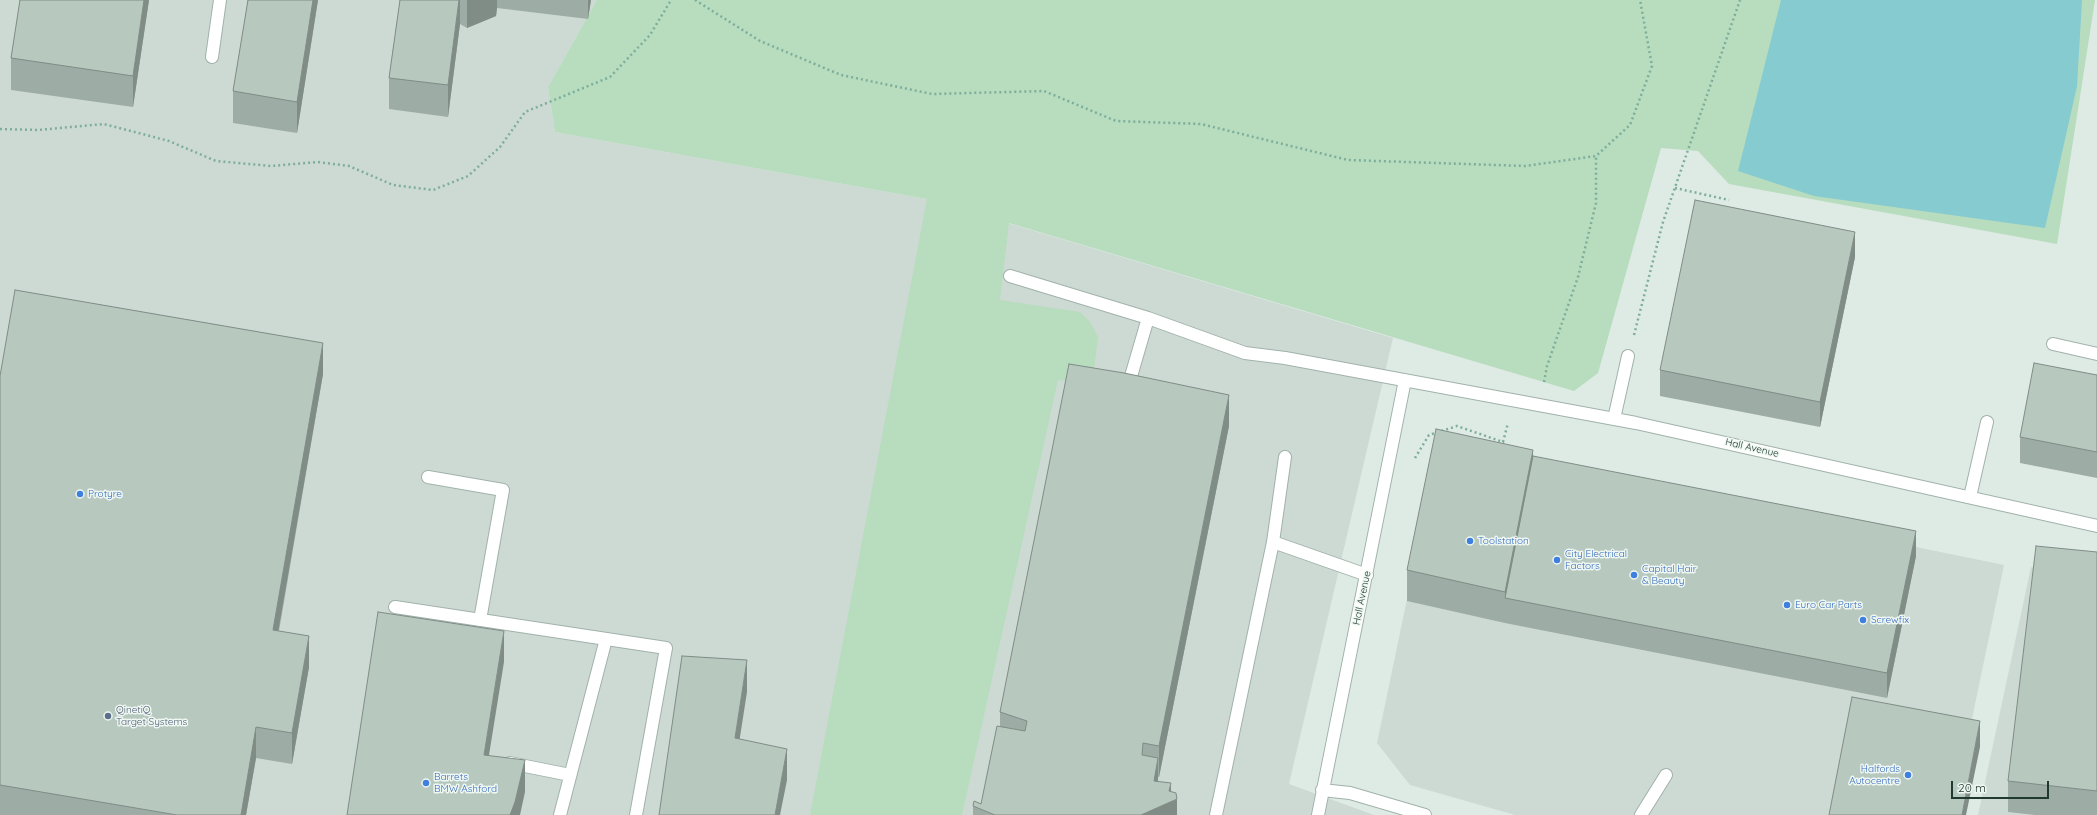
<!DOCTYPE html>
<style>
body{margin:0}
#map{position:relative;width:2097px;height:815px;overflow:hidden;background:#deeae4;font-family:Quicksand,sans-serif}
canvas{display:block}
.scale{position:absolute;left:1951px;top:781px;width:98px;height:18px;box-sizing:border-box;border:2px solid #203a31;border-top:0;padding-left:5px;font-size:12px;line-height:14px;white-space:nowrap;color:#203a31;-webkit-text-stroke:3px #eff7f2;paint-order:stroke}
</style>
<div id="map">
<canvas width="2097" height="815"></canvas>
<div class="scale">20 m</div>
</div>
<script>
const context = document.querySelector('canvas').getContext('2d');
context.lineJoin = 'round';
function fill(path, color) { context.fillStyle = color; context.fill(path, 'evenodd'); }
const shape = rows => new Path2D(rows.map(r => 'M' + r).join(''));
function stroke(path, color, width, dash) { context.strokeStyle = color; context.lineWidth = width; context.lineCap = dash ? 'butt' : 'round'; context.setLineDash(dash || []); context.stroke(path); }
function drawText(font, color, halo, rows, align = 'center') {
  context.font = font + ' Quicksand,sans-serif'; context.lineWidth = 3; context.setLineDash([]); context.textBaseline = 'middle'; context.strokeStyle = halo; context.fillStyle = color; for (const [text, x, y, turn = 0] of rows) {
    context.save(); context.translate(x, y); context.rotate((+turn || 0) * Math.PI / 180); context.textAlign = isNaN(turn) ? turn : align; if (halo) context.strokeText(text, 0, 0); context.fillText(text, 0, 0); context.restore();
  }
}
fill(shape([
 [0,0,597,0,548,87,555,132,927,199,1393,338,1289,784,1374,815,0,815],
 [1442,450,2004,565,1952,815,1515,815,1410,785,1377,743,1436,460],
 [2031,567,2097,580,2097,815,1978,815]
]), '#cddad3');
fill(shape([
 [597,0,2095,0,2057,244,1729,184,1698,151,1661,148,1598,373,1574,391,1009,223,1000,300,1080,312,1090,322,1098,337,1092,384,1058,380,962,815,810,815,927,199,555,132,548,87]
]), '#b7dcbe');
fill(shape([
 [1781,0,2082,0,2077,86,2045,228,1814,196,1738,171]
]), '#85cbd0');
const minor = shape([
 [212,57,220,0],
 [1010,276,1148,318,1245,353,1285,358,1636,423,2097,526],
 [2053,344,2097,354],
 [1127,390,1148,318],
 [1614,419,1628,356],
 [428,477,503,490,480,620],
 [1970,497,1987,422],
 [1273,542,1285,457],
 [395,607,666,648,636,815],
 [510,763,570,775],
 [1322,790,1350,793,1425,815],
 [560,815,606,639],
 [1216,815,1273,542,1367,575],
 [1318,815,1405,380],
 [1641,815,1666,775]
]);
stroke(minor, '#a1b2ab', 14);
stroke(shape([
 [695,0,760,41,841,75,932,94,1044,91,1116,121,1201,124,1348,160,1525,166,1596,156,1630,125,1652,66,1640,0],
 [0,129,38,130,104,124,169,141,216,161,271,166,318,162,349,166,393,185,433,190,468,176,500,147,525,112,610,77,650,35,671,0],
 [1675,188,1729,200],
 [1634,335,1663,222,1740,0],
 [1544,382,1547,366,1578,277,1596,203,1596,156],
 [1415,458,1429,435,1457,426,1503,442,1508,423]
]), '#7eae9b', 2.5, [2, 3]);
stroke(minor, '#fff', 12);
fill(shape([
 [20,0,149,0,133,107,11,90,11,58],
 [248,0,318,0,297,133,233,123,233,91],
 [400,0,591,0,588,19,497,8,496,16,467,28,460,24,448,117,389,109,389,78],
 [1855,257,1820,427,1660,396,1660,370],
 [323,374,279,631,309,667,292,764,256,758,246,815,0,815,0,376],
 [2097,375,2097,478,2020,463,2020,437],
 [1229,426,1159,777,1158,777,1158,781,1171,792,1177,815,973,815,973,806,981,804,1000,727,1000,712],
 [1533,456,1916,556,1887,698,1505,623,1407,601,1407,570],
 [2097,552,2097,815,2035,815,2008,812,2008,781]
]), '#9daca4');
fill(shape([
 [144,0,149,0,133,107,133,76],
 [313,0,318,0,297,133,297,102],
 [459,0,460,0,460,24,448,117,448,85],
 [467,0,497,0,497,8,496,16,467,28],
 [588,0,591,0,588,19],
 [1855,232,1855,257,1820,427,1820,402],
 [323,343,323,374,273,661,273,630],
 [1229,395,1229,426,1159,777,1159,746],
 [1533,450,1533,481,1505,598,1505,592],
 [1916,531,1916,556,1887,698,1887,673],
 [504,631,504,662,484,786,484,755],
 [309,636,309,667,292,764,292,733],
 [747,660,747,692,735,769,735,738],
 [1980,721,1980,747,1966,815,1962,815],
 [256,727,256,758,246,815,241,815],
 [787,749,787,780,780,815,775,815],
 [1158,758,1158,789,1169,791,1171,783,1171,802,1177,799,1177,815,1141,815,1154,781],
 [525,760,525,792,520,815,510,815]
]), '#808c86');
const building = shape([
 [20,0,144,0,133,76,11,58,20,0],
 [248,0,313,0,297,102,233,91,248,0],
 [400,0,459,0,448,85,389,78,400,0],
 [1695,200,1855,232,1820,402,1660,370,1695,200],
 [15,290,323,343,273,630,309,636,292,733,256,727,241,815,177,815,0,785,0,376,15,290],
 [2034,363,2097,375,2097,452,2020,437,2034,363],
 [1069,364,1124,373,1229,395,1159,746,1143,743,1142,755,1158,758,1154,781,1171,783,1169,791,1176,793,1177,799,1141,815,995,815,973,806,974,801,981,804,997,726,1025,731,1027,721,1000,712,1069,364],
 [1436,429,1533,450,1505,592,1407,570,1436,429],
 [1533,456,1916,531,1887,673,1505,598,1533,456],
 [2036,546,2097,552,2097,791,2008,781,2036,546],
 [378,612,504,631,484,755,525,760,515,802,510,815,347,815,378,612],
 [682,656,747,660,735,738,787,749,775,815,659,815,682,656],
 [1852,697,1980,721,1962,815,1829,815,1852,697]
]);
fill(building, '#b7c8bf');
stroke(building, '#808c86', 1);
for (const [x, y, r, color] of [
 [80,494,4,"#3f7fe0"],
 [1470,541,4,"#3f7fe0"],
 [1557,560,4,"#3f7fe0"],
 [1634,575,4,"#3f7fe0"],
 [1787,605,4,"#3f7fe0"],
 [1863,620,4,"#3f7fe0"],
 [108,716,4,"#5c6f8a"],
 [1908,775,4,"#3f7fe0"],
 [426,783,4,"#3f7fe0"]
]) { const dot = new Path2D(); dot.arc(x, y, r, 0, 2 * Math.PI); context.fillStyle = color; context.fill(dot); stroke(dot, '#eff7f2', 1.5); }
drawText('10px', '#203a31', '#eff7f2', [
 ["Hall Avenue",1752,448,13],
 ["Hall Avenue",1362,598,-78]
]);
drawText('10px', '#366cbe', '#eff7f2', [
 ["Protyre",88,494],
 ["Toolstation",1478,541],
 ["City Electrical",1565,554],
 ["Factors",1565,566],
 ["Capital Hair",1642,569],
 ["& Beauty",1642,581],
 ["Euro Car Parts",1795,605],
 ["Screwfix",1871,620],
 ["Halfords",1900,769,"right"],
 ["Autocentre",1900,781,"right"],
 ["Barrets",434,777],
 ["BMW Ashford",434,789]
], 'left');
drawText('10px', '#4e5e75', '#eff7f2', [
 ["QinetiQ",116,710],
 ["Target Systems",116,722]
], 'left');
</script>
